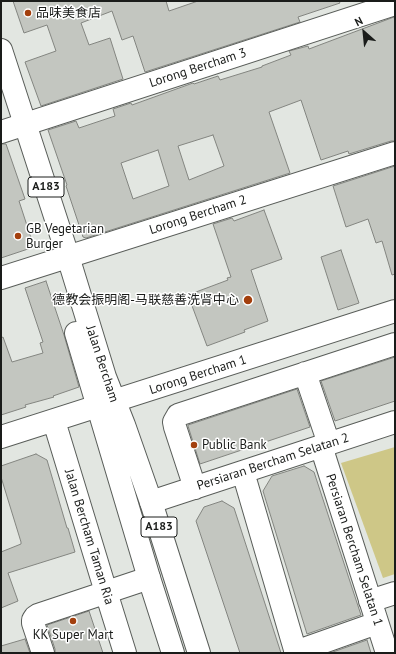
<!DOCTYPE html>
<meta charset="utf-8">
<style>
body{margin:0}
#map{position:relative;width:396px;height:654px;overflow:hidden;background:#e2e6e1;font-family:"PT Sans",sans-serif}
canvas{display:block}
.frame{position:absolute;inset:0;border:2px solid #1a1c1a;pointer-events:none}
.north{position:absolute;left:344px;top:12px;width:40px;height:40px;-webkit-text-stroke:3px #fff;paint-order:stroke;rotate:333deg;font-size:11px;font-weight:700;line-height:16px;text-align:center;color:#1a1c1a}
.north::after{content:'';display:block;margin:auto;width:14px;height:18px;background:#1a1c1a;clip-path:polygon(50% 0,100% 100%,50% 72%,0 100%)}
</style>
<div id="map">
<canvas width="396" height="654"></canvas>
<div class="frame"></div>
<div class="north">N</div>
</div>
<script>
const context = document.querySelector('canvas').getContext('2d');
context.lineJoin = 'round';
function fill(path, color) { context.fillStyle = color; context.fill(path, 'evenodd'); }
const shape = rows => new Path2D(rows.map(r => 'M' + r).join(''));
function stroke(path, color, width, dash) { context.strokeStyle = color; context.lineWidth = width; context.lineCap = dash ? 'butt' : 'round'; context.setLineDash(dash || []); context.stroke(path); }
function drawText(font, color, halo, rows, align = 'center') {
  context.font = font + ' "PT Sans","Noto Sans SC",sans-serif'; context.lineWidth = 3; context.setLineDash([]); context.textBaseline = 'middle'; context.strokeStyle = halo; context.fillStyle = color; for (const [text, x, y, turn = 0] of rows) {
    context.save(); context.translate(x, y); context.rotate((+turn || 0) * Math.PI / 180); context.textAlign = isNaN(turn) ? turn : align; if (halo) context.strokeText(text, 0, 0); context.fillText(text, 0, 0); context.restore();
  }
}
fill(shape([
 [395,447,395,574,383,578,341,463]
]), '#cec787');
const building = shape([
 [13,1,166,1,169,11,198,1,339,1,340,3,298,17,300,22,145,72,133,36,122,40,112,11,81,23,89,45,110,38,123,79,41,106,25,62,56,51,47,25,24,33,13,1],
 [394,17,395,21,395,141,391,141,349,154,348,151,321,160,301,100,269,112,290,173,86,238,83,237,66,186,67,185,48,130,76,121,79,128,115,116,113,109,131,103,132,105,193,83,194,84,218,76,220,80,262,67,262,66,291,55,289,51,308,46,309,49,394,17],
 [213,135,224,166,189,180,178,146,213,135],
 [158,150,169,186,133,199,121,163,158,150],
 [1,144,6,144,25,199,19,201,34,247,1,258,1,144],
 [395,166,395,274,392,275,382,241,376,243,368,219,346,227,333,186,395,166],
 [264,210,282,259,251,270,268,321,244,330,245,332,207,346,188,295,228,280,227,278,231,277,213,224,232,218,234,221,264,210],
 [341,250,359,303,338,310,321,257,341,250],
 [46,281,64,335,79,387,53,396,54,397,25,405,26,407,1,415,1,338,3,337,12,362,43,353,40,343,43,342,25,288,46,281],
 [395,357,395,401,335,421,321,381,395,357],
 [297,389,310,427,200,464,188,426,188,425,297,389],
 [36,454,47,460,67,528,68,528,75,552,8,573,18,601,1,608,1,552,21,544,21,542,1,477,1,466,36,454],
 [304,466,314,472,361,615,307,634,263,491,272,476,304,466],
 [222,501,234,508,281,653,240,653,196,521,204,507,222,501],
 [89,611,103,653,55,653,55,649,47,625,89,611],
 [25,639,30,653,1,653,1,646,25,639],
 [367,640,371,653,330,653,367,640]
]);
fill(building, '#c3c6c0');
stroke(building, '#838580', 1);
const minor = shape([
 [1,132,395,4],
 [1,278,395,153],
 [305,373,329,444],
 [54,421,106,592,125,653],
 [1,437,395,311],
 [321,446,387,653],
 [243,472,296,653],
 [195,488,175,427,174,422,178,415,395,344],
 [151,502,395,422],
 [370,601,395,593],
 [295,652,377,623],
 [43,653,33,623,33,620,35,617,38,615,149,578]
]);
const major = shape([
 [1,50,66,250,105,377,124,425,151,502,199,653],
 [76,333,149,578,173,653]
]);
stroke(minor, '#595d59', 24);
stroke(major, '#595d59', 24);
stroke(minor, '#fff', 22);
stroke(major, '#fff', 22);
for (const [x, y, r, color] of [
 [28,13,4,"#a33f0d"],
 [18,236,4,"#a33f0d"],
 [248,300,5,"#a33f0d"],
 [194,445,4,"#a33f0d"],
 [73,621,4,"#a33f0d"]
]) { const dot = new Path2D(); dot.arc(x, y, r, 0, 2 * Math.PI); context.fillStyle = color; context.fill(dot); stroke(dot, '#fff', 1.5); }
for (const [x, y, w] of [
 [46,187,36],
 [159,527,36]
]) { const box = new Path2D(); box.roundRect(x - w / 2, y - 10, w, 20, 3); context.fillStyle = '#fff'; context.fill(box); stroke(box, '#1a1c1a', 1); }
drawText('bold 12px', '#1a1c1a', null, [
 ["A183",46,187],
 ["A183",159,527]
]);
drawText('13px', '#1a1c1a', '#fff', [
 ["品味美食店",36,13],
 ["GB Vegetarian",26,229],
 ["Burger",26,244],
 ["德教会振明阁-马联慈善洗肾中心",239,300,"right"],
 ["Public Bank",202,445],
 ["KK Super Mart",73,635,"center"]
], 'left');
drawText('13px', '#1a1c1a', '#fff', [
 ["Lorong Bercham 3",198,68,-18],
 ["Lorong Bercham 2",198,215,-18],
 ["Jalan Bercham",102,364,72],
 ["Lorong Bercham 1",198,375,-18],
 ["Persiaran Bercham Selatan 2",273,462,-18],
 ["Jalan Bercham Taman Ria",89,537,73],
 ["Persiaran Bercham Selatan 1",354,550,72]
]);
</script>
